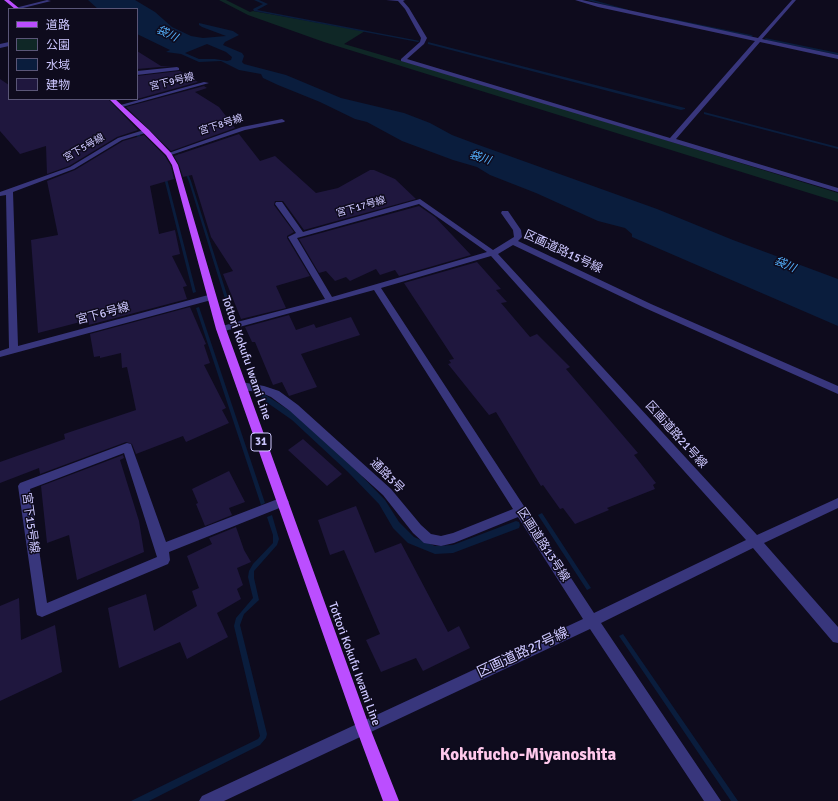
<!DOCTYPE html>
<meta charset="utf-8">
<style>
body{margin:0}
#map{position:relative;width:838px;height:801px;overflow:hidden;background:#0e0b1d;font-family:Signika,"Noto Sans JP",sans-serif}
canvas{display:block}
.legend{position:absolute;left:8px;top:8px;width:130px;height:92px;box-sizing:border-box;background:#0e0b1d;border:1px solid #5a5677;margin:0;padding:5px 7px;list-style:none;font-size:12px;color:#cdc7ff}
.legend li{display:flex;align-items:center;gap:8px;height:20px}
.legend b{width:20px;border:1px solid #5a5677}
</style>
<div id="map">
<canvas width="838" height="801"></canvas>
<ul class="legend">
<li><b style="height:5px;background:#bb4eff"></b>道路</li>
<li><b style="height:11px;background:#0f2726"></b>公園</li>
<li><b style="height:11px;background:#0a1d3d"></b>水域</li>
<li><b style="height:11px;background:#1f173e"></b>建物</li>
</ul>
</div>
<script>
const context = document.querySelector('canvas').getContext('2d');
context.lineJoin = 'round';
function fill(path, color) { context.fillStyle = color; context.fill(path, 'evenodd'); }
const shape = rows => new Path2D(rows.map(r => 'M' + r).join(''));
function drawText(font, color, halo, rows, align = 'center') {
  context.font = font + ' Signika,"Noto Sans JP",sans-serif'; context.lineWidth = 3; context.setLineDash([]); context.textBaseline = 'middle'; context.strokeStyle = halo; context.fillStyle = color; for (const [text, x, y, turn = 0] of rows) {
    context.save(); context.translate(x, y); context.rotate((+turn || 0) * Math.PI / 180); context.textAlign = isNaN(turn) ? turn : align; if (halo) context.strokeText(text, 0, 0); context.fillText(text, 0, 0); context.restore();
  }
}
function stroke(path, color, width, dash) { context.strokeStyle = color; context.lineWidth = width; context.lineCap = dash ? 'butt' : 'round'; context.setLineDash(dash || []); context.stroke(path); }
fill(shape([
 [219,0,226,0,250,12,253,11,365,31,344,44,525,97,838,193,838,202,324,42,248,15]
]), '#0f2726');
fill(shape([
 [88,0,135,0,155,12,172,27,191,36,203,38,226,36,202,27,199,25,199,23,233,31,239,35,225,42,223,45,242,53,244,56,242,62,244,64,286,75,341,98,404,113,430,123,452,135,476,144,657,209,733,240,838,279,838,326,632,237,632,234,625,228,598,221,536,193,490,175,477,167,453,160,402,141,367,122,355,119,320,102,278,85,263,78,261,74,239,70,221,61,199,62,181,54,166,52,170,50,137,34,137,9,98,9],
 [207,44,226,52,232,57,231,60,227,61,215,59,199,59,185,53],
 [139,134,156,154,164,167,196,292,193,293,162,170,154,155,136,135],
 [178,154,180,154,191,181,233,314,230,315,189,182],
 [199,307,265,503,261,505,196,308],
 [542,513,591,588,587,590,538,515],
 [272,515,279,539,277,545,254,571,254,578,259,600,244,614,240,625,267,734,266,738,260,745,149,801,131,801,258,739,260,736,234,626,236,618,253,598,248,577,249,571,253,564,273,543,273,535,267,517],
 [623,634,738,801,731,801,619,636]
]), '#0a1d3d');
fill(shape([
 [254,0,259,0,268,4,257,10,420,41,418,42,254,11,253,9,263,4,254,0],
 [587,0,593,0,629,10,627,11,587,0],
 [663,17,751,35,753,36,751,37,664,19,663,17],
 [765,38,838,53,838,55,766,40,765,38],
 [428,42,685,108,685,109,681,110,428,44,428,42],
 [704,112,838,147,838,149,704,114,704,112],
 [264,394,298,416,354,468,385,500,399,522,414,537,435,546,453,545,516,521,519,522,520,525,519,528,453,553,435,554,408,543,393,528,379,504,348,472,292,420,262,399,261,397,264,394]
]), '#0a1d3d');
fill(shape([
 [137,51,161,66,172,66,137,69],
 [179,71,180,71,198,82,137,99,137,76],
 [0,79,9,85,9,99,108,99,138,130,117,137,69,166,47,174,46,146,20,154,0,131],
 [204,86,207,88,195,92,219,107,235,128,171,151,126,107],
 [239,134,260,161,275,156,316,193,338,188,370,170,374,170,395,179,416,199,304,230,283,201,275,201,274,205,294,232,287,236,287,238,310,276,276,286,286,308,241,319,223,274,233,271,211,237,192,175,183,177,179,165,174,156],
 [144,135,165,156,171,166,174,179,150,186,159,234,175,230,180,254,172,256,187,286,183,287,187,299,89,325,88,320,38,333,31,240,58,235,47,181,75,170,123,141],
 [419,206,435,217,471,255,399,276,395,270,380,275,376,269,350,281,346,277,335,281,326,271,319,273,299,239],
 [477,262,501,289,496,290,507,302,501,303,530,337,537,334,570,367,566,369,638,453,634,455,656,483,653,485,655,489,607,508,609,510,575,524,563,508,560,509,543,485,541,486,496,412,489,415,448,364,451,363,449,360,454,359,404,283],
 [190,307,206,344,204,345,210,363,204,365,226,408,222,410,229,423,186,442,183,436,136,454,132,444,126,442,40,474,39,468,0,483,0,462,65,439,64,434,136,410,127,367,122,368,121,353,100,358,100,356,94,357,90,334],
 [289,315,296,330,314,324,316,328,351,317,360,335,301,354,317,387,289,396,282,382,273,385,255,342,252,342,245,327],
 [303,439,342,474,327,486,288,450],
 [123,455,124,458,120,460,139,521,144,552,77,580,69,535,47,543,41,486],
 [229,471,245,502,229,508,232,515,205,526,196,504,198,503,192,489],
 [356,506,375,553,401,543,448,632,459,626,470,648,423,671,416,658,381,672,366,640,380,634,344,550,330,555,318,520],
 [236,527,244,550,251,562,237,568,243,585,237,589,241,599,217,613,228,637,187,659,180,642,119,668,108,608,146,594,154,631,197,606,192,591,199,588,187,556,212,544,209,538],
 [19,598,21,640,55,625,62,672,0,701,0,606]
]), '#1f173e');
fill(shape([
 [47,0,51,1,19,9,15,8,47,0],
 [386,0,405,0,403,1,409,8,427,38,424,44,407,59,670,138,755,41,598,7,575,0,582,0,758,38,792,0,796,0,762,39,838,55,838,59,760,42,676,139,838,188,838,192,401,61,401,59,420,42,421,38,405,9,398,1,386,0],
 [9,42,9,46,0,48,0,44,9,42],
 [177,67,179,68,179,70,137,75,137,71,177,67],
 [204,82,209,83,122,107,117,106,204,82],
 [282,119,285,121,284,122,245,130,171,155,166,154,242,127,282,119],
 [147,129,149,130,149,132,122,140,74,169,13,192,18,346,212,294,216,297,215,299,0,357,0,351,9,348,6,195,0,196,0,192,70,167,118,138,147,129],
 [420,199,493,250,514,237,513,230,501,213,502,211,508,211,521,230,522,237,518,241,651,304,838,386,838,394,645,308,513,245,498,254,757,535,838,498,838,508,764,543,838,627,838,643,833,642,753,548,601,623,721,801,704,801,590,629,224,801,199,801,202,796,583,619,518,517,454,543,441,546,424,543,413,533,383,495,290,411,271,397,260,392,241,390,236,386,241,382,264,386,279,391,298,405,391,489,421,525,431,534,441,536,453,533,513,509,374,290,221,332,216,329,218,327,325,299,288,237,296,233,275,204,276,202,282,202,303,232,420,199],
 [419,204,487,252,332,297,297,238,419,204],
 [491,256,746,540,594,613,381,288,491,256],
 [127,443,131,444,132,447,166,542,283,497,287,499,289,502,287,505,169,552,170,560,168,564,42,617,37,615,36,611,18,486,20,483,127,443],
 [124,453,157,557,47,603,30,489,124,453]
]), '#38367c');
fill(shape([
 [4,0,9,0,20,9,15,9,4,0],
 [109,99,115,99,149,130,171,153,178,165,226,329,370,728,399,801,383,801,356,728,216,329,172,165,166,155,109,99]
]), '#bb4eff');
drawText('10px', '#cdc7ff', '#0e0b1d', [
 ["宮下9号線",172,82,-14],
 ["宮下8号線",221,125,-18],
 ["宮下5号線",84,148,-30],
 ["宮下17号線",361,207,-16]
]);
drawText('italic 11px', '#55b2ff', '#0e0b1d', [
 ["袋川",167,34,26],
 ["袋川",480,158,18],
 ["袋川",785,265,23]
]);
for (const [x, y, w] of [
 [261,442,20]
]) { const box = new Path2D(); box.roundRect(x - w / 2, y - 9, w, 18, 3); context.fillStyle = '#0e0b1d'; context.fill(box); stroke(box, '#cdc7ff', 1); }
drawText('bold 11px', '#cdc7ff', null, [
 ["31",261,442]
]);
drawText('12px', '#cdc7ff', '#0e0b1d', [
 ["区画道路15号線",563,252,25],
 ["宮下6号線",103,314,-15],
 ["Tottori Kokufu Iwami Line",246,358,71],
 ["区画道路21号線",676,435,48],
 ["通路3号",387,476,45],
 ["宮下15号線",30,523,82],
 ["区画道路13号線",543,545,57],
 ["Tottori Kokufu Iwami Line",354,664,70]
]);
drawText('14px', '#cdc7ff', '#0e0b1d', [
 ["区画道路27号線",523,653,-25]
]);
drawText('bold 17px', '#ffc9ec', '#0e0b1d', [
 ["Kokufucho-Miyanoshita",528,756]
]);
</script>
